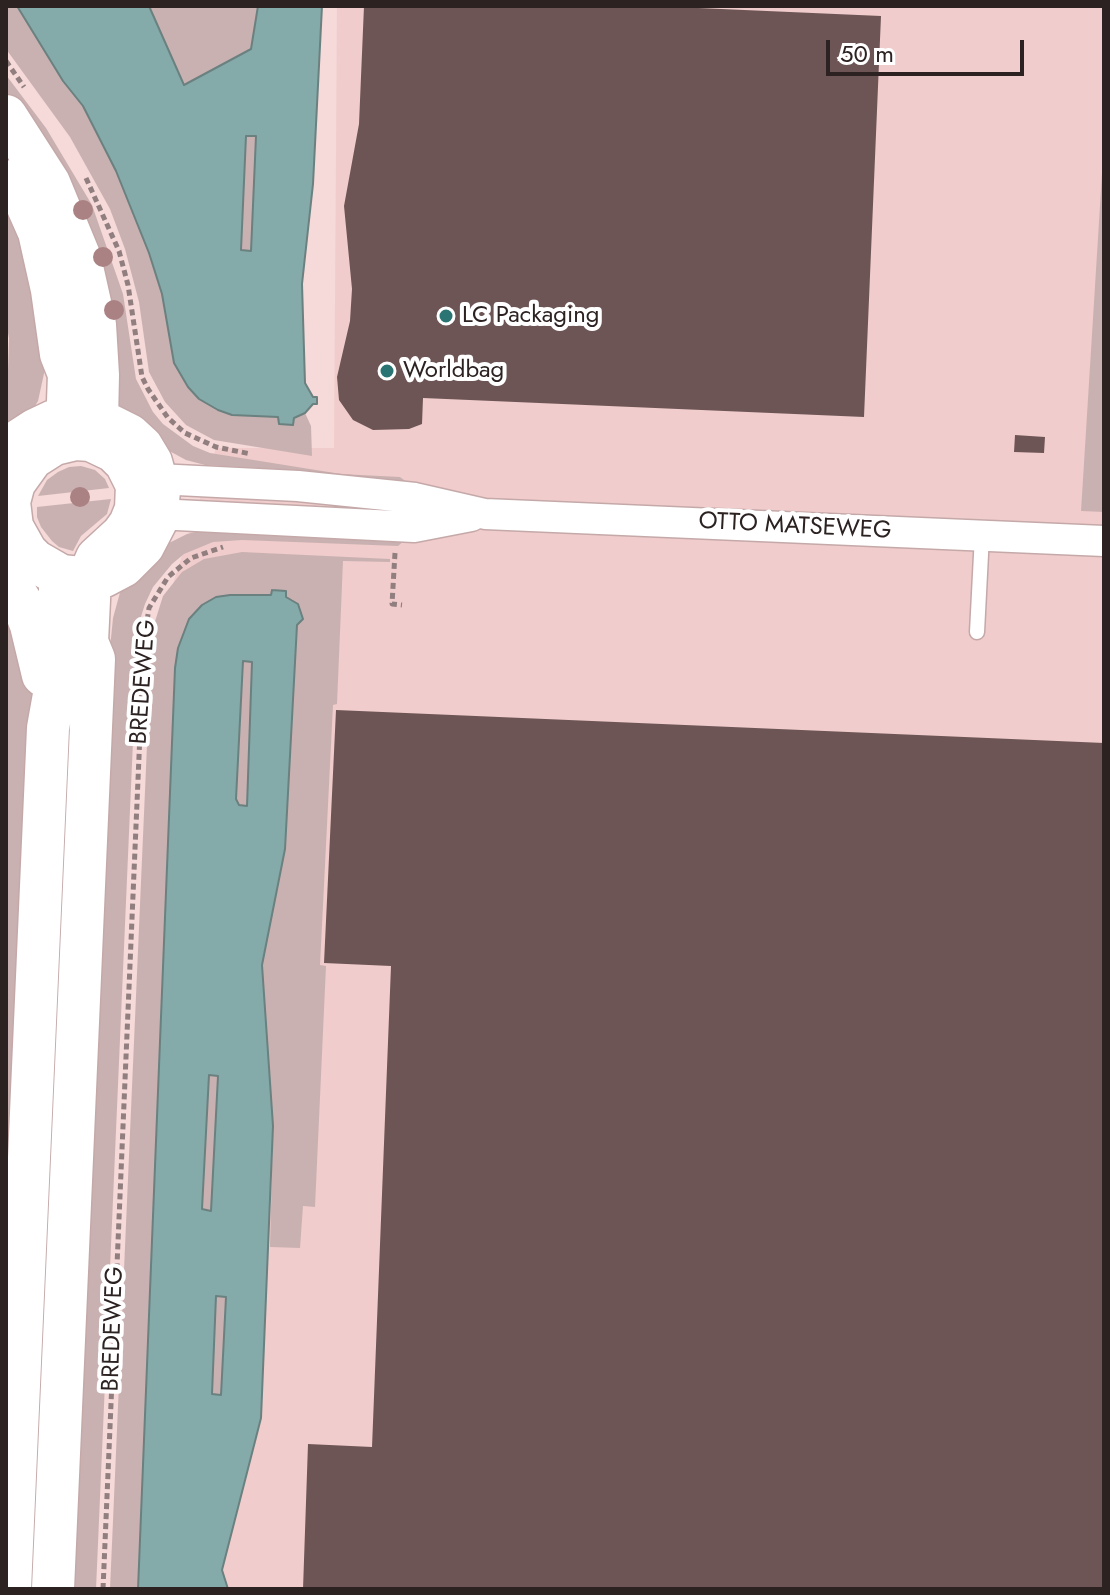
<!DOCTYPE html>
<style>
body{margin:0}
#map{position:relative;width:1110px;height:1595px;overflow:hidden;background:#f6d9d9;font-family:Jost,sans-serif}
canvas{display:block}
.frame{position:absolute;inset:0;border:8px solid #2c2222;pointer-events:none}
.scale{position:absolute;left:826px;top:40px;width:198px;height:36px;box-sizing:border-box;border:4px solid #2c2222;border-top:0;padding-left:10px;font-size:24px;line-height:28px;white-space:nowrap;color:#2c2222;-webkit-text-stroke:6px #fff;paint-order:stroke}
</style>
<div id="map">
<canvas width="1110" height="1595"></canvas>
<div class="frame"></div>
<div class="scale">50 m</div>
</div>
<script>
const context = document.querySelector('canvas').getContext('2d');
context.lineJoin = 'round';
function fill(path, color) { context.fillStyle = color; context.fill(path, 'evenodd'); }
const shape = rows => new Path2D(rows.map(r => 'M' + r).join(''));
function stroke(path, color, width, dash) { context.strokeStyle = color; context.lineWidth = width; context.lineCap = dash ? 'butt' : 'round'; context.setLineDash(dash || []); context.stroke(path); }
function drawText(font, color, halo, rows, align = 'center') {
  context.font = font + ' Jost,sans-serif'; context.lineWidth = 8; context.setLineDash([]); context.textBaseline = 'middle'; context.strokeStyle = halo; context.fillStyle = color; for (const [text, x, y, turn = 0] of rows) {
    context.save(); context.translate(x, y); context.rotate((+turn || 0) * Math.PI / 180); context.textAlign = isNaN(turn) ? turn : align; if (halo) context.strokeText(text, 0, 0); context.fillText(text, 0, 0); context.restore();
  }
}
fill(shape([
 [337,6,1104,6,1104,1589,184,1589,232,663,156,638,216,448,334,448]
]), '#f1cccc');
fill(shape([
 [6,6,17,6,63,81,83,106,116,171,149,253,162,294,174,363,188,387,199,399,232,415,279,417,293,424,293,419,305,413,311,426,312,456,214,440,186,425,165,402,149,372,139,302,125,249,110,209,70,137,6,49],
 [149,6,258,6,251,49,184,85],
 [6,75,46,128,92,205,123,294,136,379,153,412,163,424,193,446,210,453,341,474,400,477,408,483,408,489,294,470,205,465,186,460,162,447,118,407,6,100],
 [246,135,256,136,251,251,241,251],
 [1104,141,1104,512,1081,511],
 [6,194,19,222,45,369,38,401,29,416,6,436,9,338,6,323],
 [81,466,95,470,105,479,109,488,38,496,47,480,58,472,69,467],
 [111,499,107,514,81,536,73,551,59,547,52,541,41,527,37,517,37,507],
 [204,530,406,539,398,546,242,540,213,542,184,554,172,564,153,587,145,604,139,623,134,718,96,1589,71,1589,108,668,113,618,121,589,159,548,187,534],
 [242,552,390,559,390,562,343,561,337,704,333,705,320,965,326,966,315,1207,303,1206,300,1248,270,1247,273,1126,262,964,285,849,297,625,299,621,293,600,286,597,286,591,272,596,252,594,202,605,189,619,178,648,138,1589,110,1589,152,631,163,596,182,572,204,559],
 [6,600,27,658,29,690,33,691,34,762,6,1362],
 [242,661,252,662,247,806,239,806,236,799],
 [208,1075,219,1075,212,1211,202,1210],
 [216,1295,226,1296,221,1395,212,1394]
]), '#cab1b1');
const water = shape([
 [17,6,149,6,184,85,251,49,258,6,322,6,313,184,302,284,305,383,313,397,317,397,317,404,313,404,305,413,294,418,293,425,279,424,278,417,232,415,218,410,199,399,188,387,174,363,162,294,149,253,116,171,83,106,63,81,17,6],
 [246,136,256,136,251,251,241,250,246,136],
 [272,590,286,591,286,597,298,604,303,619,297,625,285,849,262,965,273,1126,261,1418,222,1570,228,1589,138,1589,175,668,178,648,189,619,202,605,216,597,230,595,271,595,272,590],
 [243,661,252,662,247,806,239,805,236,799,243,661],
 [209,1075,218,1076,211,1211,202,1209,209,1075],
 [216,1296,226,1297,221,1395,212,1394,216,1296]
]);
fill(water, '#84aaa9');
stroke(water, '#6a8180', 2);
fill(shape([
 [364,6,653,6,881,16,864,417,423,398,422,424,409,429,373,430,353,420,339,400,337,377,350,321,352,289,344,206,359,124],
 [1015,435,1045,437,1044,453,1014,452],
 [336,710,1104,743,1104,1589,303,1589,308,1444,372,1447,391,966,324,963]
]), '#6d5555');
const lane = shape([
 [977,632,982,535]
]);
const street = shape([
 [157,479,298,486,415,498,485,514,1104,541],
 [157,514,414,527,471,516]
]);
const secondary = shape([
 [6,116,49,183,80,258,95,325,98,375,97,421],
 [16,180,39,232,52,290,61,354,69,374,67,429],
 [6,449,35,430,54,421,80,419,105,423,129,435,142,447,151,462,159,491,156,521,143,546,123,566,104,576,90,579,61,576,35,561,26,552,12,527,9,502,14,483,32,458,54,444,75,439,91,440,114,451,126,463,137,485,136,509,130,524,122,535,97,558,90,574,90,579,87,642,94,659,53,1589],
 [6,578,24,607,31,625,43,675],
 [10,1589,48,728,57,678,60,589]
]);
stroke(lane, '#c5a9a9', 17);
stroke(street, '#c5a9a9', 33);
stroke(secondary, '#c5a9a9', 45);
stroke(shape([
 [6,61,24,87],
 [86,178,119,251,128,285,142,377,148,389,168,418,185,433,216,447,251,454],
 [395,553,392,604,402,605],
 [103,1589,144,641,149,608,168,577,191,558,223,547]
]), '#917e7e', 5, [6, 4]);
stroke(lane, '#fff', 14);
stroke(street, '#fff', 30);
stroke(secondary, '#fff', 42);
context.fillStyle = '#ab8283';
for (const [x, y] of [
 [83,210],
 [103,257],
 [114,310],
 [80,497]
]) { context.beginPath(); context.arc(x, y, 10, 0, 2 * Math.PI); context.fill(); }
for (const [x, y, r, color] of [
 [446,316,8,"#2a7473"],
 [387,371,8,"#2a7473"]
]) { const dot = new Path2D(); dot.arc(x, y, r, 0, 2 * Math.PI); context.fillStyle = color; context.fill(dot); stroke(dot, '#fff', 3); }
drawText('24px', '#2c2222', '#fff', [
 ["LC Packaging",462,316],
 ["Worldbag",403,371]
], 'left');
drawText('24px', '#2c2222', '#fff', [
 ["OTTO MATSEWEG",795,527,3],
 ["BREDEWEG",144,682,-86],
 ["BREDEWEG",114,1329,-88]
]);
</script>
